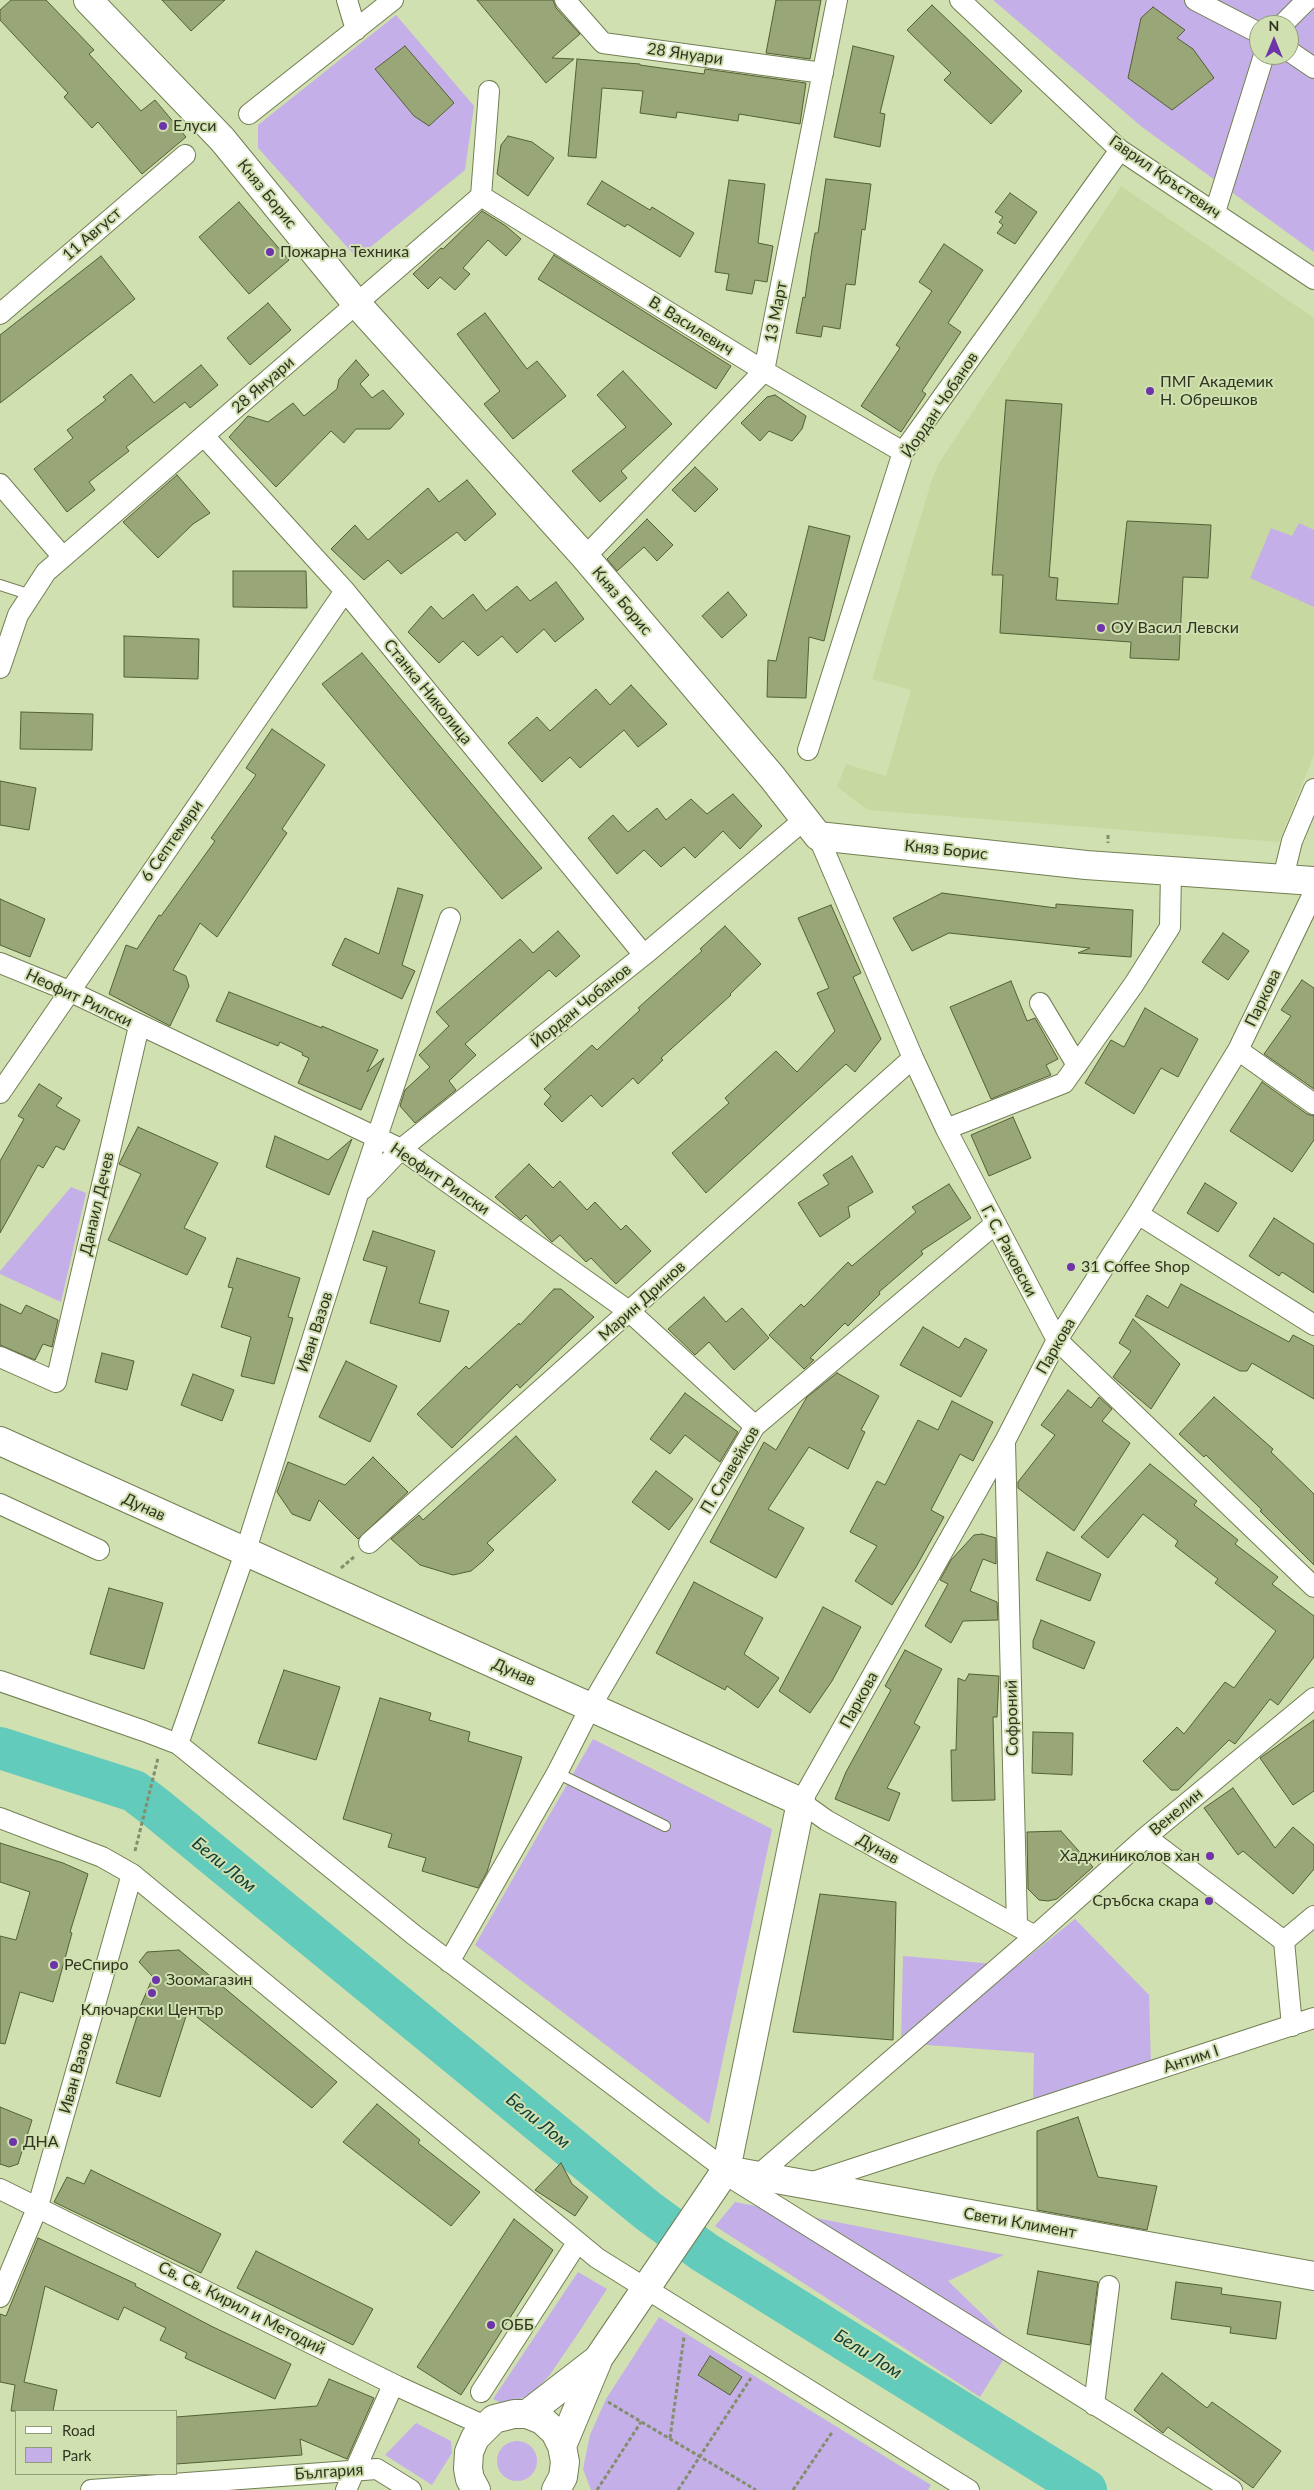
<!DOCTYPE html>
<meta charset="utf-8">
<style>
body{margin:0}
#map{position:relative;width:1314px;height:2490px;overflow:hidden;background:#d1e0b0;font-family:Lato,sans-serif}
canvas{display:block}
.legend{position:absolute;left:15px;top:2410px;width:162px;height:65px;box-sizing:border-box;background:#d1e0b0;border:1px solid #919c77;margin:0;padding:6px 9px;list-style:none;font-size:15px;color:#303522}
.legend li{display:flex;align-items:center;gap:10px;height:25px}
.legend b{width:25px;border:1px solid #919c77}
.north{position:absolute;left:1249px;top:15px;width:50px;height:50px;box-sizing:border-box;background:#d1e0b0;border:1px solid #919c77;border-radius:50%;rotate:0deg;font-size:14px;font-weight:700;line-height:20px;text-align:center;color:#303522}
.north::after{content:'';display:block;margin:auto;width:18px;height:22px;background:#6e34aa;clip-path:polygon(50% 0,100% 100%,50% 72%,0 100%)}
</style>
<div id="map">
<canvas width="1314" height="2490"></canvas>
<ul class="legend">
<li><b style="height:6px;background:#fff"></b>Road</li>
<li><b style="height:14px;background:#c5afe8"></b>Park</li>
</ul>
<div class="north">N</div>
</div>
<script>
const context = document.querySelector('canvas').getContext('2d');
context.lineJoin = 'round';
function fill(path, color) { context.fillStyle = color; context.fill(path, 'evenodd'); }
const shape = rows => new Path2D(rows.map(r => 'M' + r).join(''));
function stroke(path, color, width, dash) { context.strokeStyle = color; context.lineWidth = width; context.lineCap = dash ? 'butt' : 'round'; context.setLineDash(dash || []); context.stroke(path); }
function drawText(font, color, halo, rows, align = 'center') {
  context.font = font + ' Lato,sans-serif'; context.lineWidth = 4; context.setLineDash([]); context.textBaseline = 'middle'; context.strokeStyle = halo; context.fillStyle = color; for (const [text, x, y, turn = 0] of rows) {
    context.save(); context.translate(x, y); context.rotate((+turn || 0) * Math.PI / 180); context.textAlign = isNaN(turn) ? turn : align; if (halo) context.strokeText(text, 0, 0); context.fillText(text, 0, 0); context.restore();
  }
}
fill(shape([
 [1121,186,1314,318,1314,755,1279,842,868,810,837,787,846,764,886,776,911,690,872,679,932,479,939,463]
]), '#c7d9a1');
fill(shape([
 [993,0,1314,0,1314,252,1142,127],
 [1259,25,1289,25,1289,55,1259,55],
 [396,15,474,106,465,170,357,258,258,148,258,125],
 [1299,523,1314,530,1314,607,1250,578,1271,528,1292,536],
 [71,1187,86,1193,61,1302,0,1274,0,1271],
 [593,1739,772,1829,709,2124,475,1945],
 [1075,1919,1149,1995,1151,2066,1033,2102,1034,2053,901,2043,903,1956,1017,1966],
 [735,2202,1004,2255,948,2281,1013,2344,980,2397,715,2226],
 [578,2272,607,2289,577,2335,549,2376,531,2394,515,2401,501,2403,493,2399],
 [659,2317,931,2485,928,2490,591,2490,583,2469,590,2435,606,2399],
 [416,2423,451,2441,452,2453,432,2485,385,2455],
 '497 2461a20 20 0 1 1 40 0a20 20 0 1 1-40 0Z'
]), '#c5afe8');
stroke(shape([
 [0,1748,134,1791,155,1807,648,2211,704,2252,1086,2490]
]), '#62cbbb', 42);
const building = shape([
 [11,0,46,0,94,50,89,54,141,111,155,100,186,137,142,174,98,122,92,128,64,97,68,93,0,20,0,10,11,0],
 [162,0,225,0,191,31,162,0],
 [477,0,553,0,556,8,580,34,552,58,574,59,546,83,477,0],
 [776,0,821,0,810,59,766,53,776,0],
 [932,5,1022,91,991,124,944,80,951,73,907,30,932,5],
 [1153,7,1185,30,1177,38,1193,49,1214,78,1172,110,1128,78,1141,18,1153,7],
 [405,46,454,103,429,126,414,116,375,69,405,46],
 [853,46,894,56,880,113,885,114,880,147,834,137,853,46],
 [577,59,640,64,640,65,704,74,705,69,806,83,800,124,739,114,738,121,677,112,676,118,640,113,643,91,602,88,596,158,568,156,577,59],
 [508,136,532,142,554,158,528,196,497,174,501,145,508,136],
 [826,179,871,184,865,230,862,229,855,285,846,284,840,329,823,326,821,337,796,333,803,297,805,298,812,249,815,233,818,233,826,179],
 [729,180,765,184,758,243,773,246,767,282,755,280,752,294,726,290,729,274,715,272,729,180],
 [602,181,650,210,652,207,694,233,680,257,627,224,625,227,587,204,602,181],
 [1010,193,1037,212,1015,244,997,233,1003,225,999,222,1003,217,995,212,1010,193],
 [239,202,289,260,249,294,199,237,239,202],
 [482,211,506,226,521,239,506,256,488,240,463,268,470,274,455,290,440,277,428,289,413,274,441,248,443,249,482,211],
 [944,244,983,270,948,323,961,332,922,391,926,394,901,432,861,406,900,348,896,345,932,291,919,282,944,244],
 [554,255,731,366,716,389,538,279,554,255],
 [101,256,135,299,0,403,0,335,101,256],
 [268,303,291,330,250,365,227,338,268,303],
 [485,313,527,369,537,361,566,396,513,439,484,404,500,391,457,334,485,313],
 [356,360,369,375,360,384,372,398,383,390,404,414,390,429,356,429,344,443,331,431,276,487,229,437,248,416,268,422,293,403,304,416,337,389,339,379,356,360],
 [201,365,218,385,190,408,185,402,126,447,129,451,89,482,95,490,67,512,34,469,73,438,67,430,106,400,103,397,131,374,154,403,201,365],
 [623,371,672,424,621,471,627,478,600,502,572,471,626,427,597,395,623,371],
 [775,395,806,416,802,429,792,441,769,431,760,441,741,423,767,397,775,395],
 [1006,400,1062,404,1049,577,1058,578,1056,600,1118,604,1127,521,1211,525,1208,578,1183,577,1179,660,1130,658,1131,642,1000,633,1003,575,992,575,1006,400],
 [695,467,718,489,695,512,672,490,695,467],
 [177,475,210,513,193,524,158,558,123,522,177,475],
 [467,480,496,514,465,541,457,532,401,574,388,560,364,580,331,549,355,525,368,540,428,488,439,502,467,480],
 [647,519,673,545,657,561,644,547,617,571,607,559,647,519],
 [809,526,850,536,840,576,824,641,809,637,806,698,767,697,768,660,776,661,809,526],
 [233,571,306,571,307,608,233,607,233,571],
 [556,582,584,619,555,642,544,629,517,653,502,636,478,656,463,641,439,663,408,632,431,606,443,619,473,594,486,611,517,586,530,601,556,582],
 [728,592,747,615,722,638,702,616,728,592],
 [124,636,199,639,198,679,124,677,124,636],
 [362,653,542,868,502,899,322,684,362,653],
 [631,685,667,724,638,747,624,730,580,768,570,757,542,782,508,743,537,717,550,731,596,689,610,705,631,685],
 [21,712,93,714,92,750,20,749,21,712],
 [272,729,325,765,282,829,287,833,217,937,200,923,173,970,186,976,189,986,170,1026,109,994,126,945,137,949,159,915,161,916,215,841,211,838,256,775,246,768,272,729],
 [0,781,36,788,29,830,0,825,0,781],
 [733,794,762,826,740,849,723,831,695,858,684,847,661,867,644,850,617,874,588,838,613,815,628,832,657,808,666,820,691,799,707,814,733,794],
 [398,888,423,895,402,965,415,971,402,999,332,965,345,938,379,954,398,888],
 [942,893,1056,908,1056,904,1133,910,1131,957,1078,953,1090,948,949,933,912,951,893,918,942,893],
 [0,899,45,919,30,957,0,945,0,899],
 [831,905,861,973,853,977,881,1039,855,1072,846,1064,706,1193,672,1153,729,1103,725,1098,776,1051,797,1072,835,1031,817,993,829,988,798,918,831,905],
 [725,926,761,964,730,994,731,995,661,1058,663,1060,638,1084,633,1078,602,1107,591,1095,562,1122,544,1104,551,1096,544,1089,592,1045,597,1050,640,1010,638,1008,702,951,700,949,725,926],
 [558,931,580,956,556,977,549,970,465,1044,476,1055,449,1081,456,1090,415,1123,400,1106,405,1090,430,1067,419,1055,449,1026,436,1012,520,939,533,953,558,931],
 [1223,933,1249,951,1228,980,1202,962,1223,933],
 [1302,980,1314,988,1314,1089,1264,1054,1291,1016,1281,1010,1302,980],
 [1011,981,1027,1021,1035,1018,1058,1059,1046,1065,1051,1075,991,1099,950,1007,1011,981],
 [229,992,322,1028,322,1026,378,1050,367,1072,384,1058,361,1110,298,1083,309,1058,302,1055,303,1053,280,1042,278,1046,216,1021,229,992],
 [1145,1008,1198,1039,1178,1077,1161,1068,1134,1114,1085,1083,1111,1040,1124,1047,1145,1008],
 [1262,1082,1307,1114,1314,1116,1314,1140,1292,1172,1230,1131,1262,1082],
 [39,1084,62,1098,56,1106,80,1120,64,1150,56,1146,43,1168,38,1165,0,1233,0,1161,24,1119,18,1116,39,1084],
 [1013,1117,1031,1158,989,1176,971,1135,1013,1117],
 [138,1127,218,1163,184,1228,206,1238,187,1275,108,1240,141,1174,119,1164,138,1127],
 [275,1136,328,1160,352,1139,329,1195,266,1167,275,1136],
 [852,1156,873,1192,848,1207,850,1217,820,1237,798,1203,829,1184,823,1175,852,1156],
 [529,1164,553,1188,560,1181,587,1210,595,1202,621,1230,626,1225,651,1251,616,1284,591,1258,586,1262,560,1235,552,1242,526,1215,521,1220,495,1197,529,1164],
 [1205,1183,1237,1203,1218,1232,1187,1213,1205,1183],
 [949,1184,971,1218,921,1251,923,1254,879,1292,880,1294,848,1326,845,1323,810,1358,814,1360,804,1369,769,1335,801,1304,804,1307,848,1262,852,1266,916,1212,912,1207,949,1184],
 [1274,1218,1314,1244,1314,1293,1282,1272,1279,1276,1249,1256,1274,1218],
 [373,1231,435,1251,419,1303,449,1311,440,1342,370,1323,387,1267,363,1260,373,1231],
 [237,1258,300,1278,288,1317,293,1318,274,1384,241,1376,251,1337,221,1327,233,1288,228,1287,237,1258],
 [1181,1284,1289,1342,1293,1335,1314,1346,1314,1399,1252,1363,1247,1371,1240,1371,1135,1316,1147,1295,1168,1308,1181,1284],
 [554,1289,561,1289,594,1317,520,1388,517,1384,452,1448,417,1414,466,1366,469,1369,519,1323,520,1325,554,1289],
 [704,1297,726,1322,742,1308,769,1338,734,1370,709,1342,695,1355,668,1329,704,1297],
 [0,1304,21,1314,26,1305,58,1320,52,1347,43,1344,35,1360,0,1345,0,1304],
 [1133,1319,1180,1364,1151,1409,1113,1377,1131,1351,1119,1343,1133,1319],
 [923,1327,959,1348,965,1338,987,1350,961,1397,900,1365,923,1327],
 [102,1353,134,1361,127,1390,95,1382,102,1353],
 [346,1361,397,1386,370,1442,319,1417,346,1361],
 [837,1373,879,1396,861,1430,865,1432,848,1469,809,1447,768,1509,804,1528,776,1578,710,1542,764,1442,776,1450,807,1397,837,1373],
 [193,1374,234,1390,222,1421,181,1405,193,1374],
 [1068,1390,1091,1408,1099,1397,1112,1409,1102,1421,1130,1443,1074,1531,1018,1488,1018,1482,1055,1435,1041,1425,1068,1390],
 [685,1393,738,1432,720,1462,685,1435,670,1454,650,1439,685,1393],
 [1214,1397,1273,1449,1271,1452,1314,1494,1314,1565,1260,1511,1262,1510,1206,1455,1204,1457,1179,1434,1214,1397],
 [952,1401,993,1422,973,1461,960,1454,931,1510,944,1517,916,1567,892,1605,855,1581,877,1546,850,1532,877,1481,885,1485,918,1420,938,1430,952,1401],
 [516,1436,556,1480,487,1543,494,1550,483,1561,471,1571,453,1575,420,1565,391,1539,419,1515,423,1520,516,1436],
 [373,1457,408,1492,358,1539,319,1500,310,1521,292,1514,277,1492,288,1462,345,1485,373,1457],
 [1150,1464,1197,1501,1194,1505,1238,1540,1235,1544,1278,1577,1272,1584,1314,1616,1314,1657,1278,1705,1270,1699,1235,1744,1229,1740,1178,1790,1171,1790,1143,1761,1177,1727,1184,1734,1225,1682,1234,1688,1276,1631,1215,1583,1218,1579,1175,1546,1178,1541,1143,1514,1108,1558,1081,1537,1150,1464],
 [656,1471,693,1499,669,1530,632,1502,656,1471],
 [982,1534,996,1538,996,1564,983,1559,970,1591,997,1602,998,1620,963,1621,951,1643,925,1626,948,1584,940,1580,951,1560,974,1535,982,1534],
 [1047,1552,1101,1574,1090,1601,1036,1580,1047,1552],
 [694,1582,763,1618,744,1654,779,1678,758,1708,727,1686,725,1690,656,1653,694,1582],
 [109,1588,163,1603,144,1669,90,1654,109,1588],
 [823,1607,861,1627,832,1681,810,1713,779,1691,823,1607],
 [1041,1620,1095,1642,1084,1669,1033,1648,1033,1641,1041,1620],
 [905,1650,942,1669,914,1723,920,1727,887,1788,900,1793,889,1821,835,1799,846,1772,891,1690,885,1686,905,1650],
 [284,1670,340,1687,316,1760,258,1743,284,1670],
 [969,1674,999,1676,997,1717,993,1717,995,1800,952,1801,951,1750,956,1750,958,1678,965,1681,969,1674],
 [380,1698,431,1713,429,1720,470,1732,468,1741,522,1757,487,1872,478,1888,422,1871,426,1858,388,1847,392,1834,343,1819,380,1698],
 [1314,1720,1314,1791,1293,1805,1260,1758,1314,1720],
 [1033,1732,1073,1733,1072,1775,1032,1773,1033,1732],
 [1233,1788,1275,1848,1293,1827,1314,1845,1314,1869,1293,1894,1243,1851,1238,1855,1204,1808,1233,1788],
 [1061,1831,1093,1867,1057,1899,1048,1901,1039,1900,1028,1889,1027,1832,1061,1831],
 [0,1843,63,1863,88,1874,70,1932,72,1933,53,2002,20,1992,5,2044,0,2043,0,1936,16,1940,30,1892,0,1882,0,1843],
 [820,1894,896,1902,893,2040,793,2032,820,1894],
 [179,1950,337,2082,312,2108,188,2010,160,2097,116,2083,140,2007,153,1977,139,1962,147,1952,179,1950],
 [377,2104,420,2140,418,2143,480,2192,451,2226,343,2142,377,2104],
 [0,2107,32,2120,18,2164,9,2167,0,2164,0,2107],
 [1078,2117,1098,2177,1157,2186,1147,2230,1037,2210,1037,2131,1078,2117],
 [561,2163,572,2184,588,2197,575,2216,535,2190,561,2163],
 [91,2170,221,2234,201,2273,54,2202,67,2177,84,2184,91,2170],
 [514,2219,553,2250,461,2395,417,2367,514,2219],
 [38,2238,136,2284,135,2286,213,2327,291,2364,275,2399,185,2358,187,2353,160,2340,166,2328,124,2307,118,2320,45,2286,24,2382,57,2390,53,2411,11,2411,15,2385,0,2382,0,2314,6,2316,38,2238],
 [256,2251,373,2309,353,2345,237,2288,256,2251],
 [1038,2271,1098,2282,1090,2345,1027,2334,1038,2271],
 [1176,2282,1222,2288,1221,2294,1281,2302,1276,2339,1230,2333,1231,2327,1171,2319,1176,2282],
 [710,2356,742,2377,730,2395,698,2375,710,2356],
 [1162,2373,1207,2408,1212,2402,1281,2451,1253,2488,1168,2427,1163,2433,1134,2410,1162,2373],
 [329,2379,374,2398,347,2459,300,2439,302,2455,176,2464,176,2417,317,2406,329,2379]
]);
fill(building, '#98a678');
stroke(building, '#536035', 1);
const lane = shape([
 [0,585,31,595],
 [557,1773,665,1826]
]);
const street = shape([
 [347,0,356,30],
 [565,0,603,43,823,73],
 [960,0,1120,150,1314,279],
 [1195,0,1259,33],
 [1282,25,1307,0],
 [1289,51,1314,68],
 [249,114,393,0],
 [481,196,764,371,903,452],
 [1215,212,1264,55],
 [0,314,185,155],
 [204,436,345,591,644,955],
 [0,484,63,557],
 [585,557,764,371,837,0],
 [0,668,18,615,46,572,481,196,489,91],
 [808,750,903,452,1120,150],
 [818,836,913,1058,946,1129,1057,1340,1314,1587],
 [1283,878,1292,841,1314,789],
 [1314,892,1238,1050,1138,1214,1057,1340,1005,1441,801,1802,826,1820,1035,1936,1146,1837,1314,1698],
 [0,963,69,991,401,1149,630,1312,755,1426],
 [1040,1003,1077,1065],
 [1238,1050,1314,1104],
 [0,1093,345,591],
 [946,1129,1064,1083,1134,984,1170,927,1171,871],
 [363,1189,401,1149,644,955,805,819],
 [1138,1214,1314,1325],
 [0,1357,56,1382,139,1026],
 [1005,1443,1017,1925],
 [0,1504,99,1550],
 [369,1543,913,1058],
 [0,1681,144,1731,178,1744,414,1935,726,2170],
 [178,1744,245,1553,358,1194,450,918],
 [0,1818,102,1857,132,1874,597,2258,969,2490],
 [1146,1837,1284,1941,1292,2026],
 [1284,1941,1314,1916],
 [449,1962,557,1773,591,1706,755,1426,995,1224],
 [725,2174,1232,2490],
 [757,2176,1035,1936],
 [810,2183,1314,2018],
 [0,2189,397,2386,485,2426],
 [0,2297,38,2206,132,1874],
 [481,2392,577,2243],
 [1094,2405,1109,2286],
 [91,2490,377,2469,411,2490],
 [346,2490,393,2385]
]);
const secondary = shape([
 [88,0,222,139,356,303,585,557,772,777,818,836,1086,865,1314,881],
 [0,1441,801,1802,726,2170,598,2359,527,2414],
 [726,2170,1314,2276],
 [562,2446,598,2360],
 [476,2490,470,2479,468,2469,469,2452,475,2438,494,2419,514,2414,527,2414,542,2420,555,2432,562,2446,565,2462,563,2477,556,2490]
]);
stroke(lane, '#727f53', 12);
stroke(street, '#727f53', 22);
stroke(secondary, '#727f53', 30);
stroke(shape([
 [1108,835,1108,843],
 [341,1568,354,1557],
 [135,1851,158,1758],
 [608,2402,756,2490],
 [670,2438,684,2337],
 [597,2490,641,2422],
 [678,2490,751,2378],
 [793,2490,833,2431]
]), '#838e6c', 3, [4, 2.5]);
stroke(lane, '#fff', 10);
stroke(street, '#fff', 20);
stroke(secondary, '#fff', 28);
for (const [x, y, r, color] of [
 [163,126,5,"#6e34aa"],
 [270,252,5,"#6e34aa"],
 [1150,391,5,"#6e34aa"],
 [1101,628,5,"#6e34aa"],
 [1071,1267,5,"#6e34aa"],
 [1210,1856,5,"#6e34aa"],
 [1209,1901,5,"#6e34aa"],
 [54,1965,5,"#6e34aa"],
 [156,1980,5,"#6e34aa"],
 [152,1993,5,"#6e34aa"],
 [13,2142,5,"#6e34aa"],
 [491,2325,5,"#6e34aa"]
]) { const dot = new Path2D(); dot.arc(x, y, r, 0, 2 * Math.PI); context.fillStyle = color; context.fill(dot); stroke(dot, '#d1e0b0', 2); }
drawText('16px', '#303522', '#d1e0b0', [
 ["28 Януари",685,54,8],
 ["Гаврил Кръстевич",1165,177,35],
 ["Княз Борис",267,194,51],
 ["11 Август",92,234,-41],
 ["13 Март",776,312,-79],
 ["В. Василевич",691,326,32],
 ["28 Януари",263,385,-41],
 ["Йордан Чобанов",940,405,-56],
 ["Княз Борис",622,601,50],
 ["Станка Николица",428,692,51],
 ["6 Септември",172,841,-55],
 ["Княз Борис",946,850,6],
 ["Неофит Рилски",79,998,25],
 ["Паркова",1263,998,-64],
 ["Йордан Чобанов",581,1006,-39],
 ["Неофит Рилски",440,1179,34],
 ["Данаил Дечев",97,1204,-77],
 ["Г. С. Раковски",1009,1251,62],
 ["Марин Дринов",642,1301,-42],
 ["Иван Вазов",315,1332,-72],
 ["Паркова",1056,1346,-60],
 ["П. Славейков",730,1470,-59],
 ["Дунав",144,1507,25],
 ["Дунав",514,1672,24],
 ["Паркова",859,1700,-61],
 ["Софроний",1012,1718,-91],
 ["Венелин",1176,1812,-40],
 ["Дунав",878,1849,29],
 ["Антим I",1191,2059,-18],
 ["Иван Вазов",76,2073,-74],
 ["Свети Климент",1020,2223,10],
 ["Св. Св. Кирил и Методий",242,2308,27],
 ["България",329,2472,-4]
]);
drawText('16px', '#303522', '#d1e0b0', [
 ["Елуси",173,126],
 ["Пожарна Техника",280,252],
 ["ПМГ Академик",1160,382],
 ["Н. Обрешков",1160,400],
 ["ОУ Васил Левски",1111,628],
 ["31 Coffee Shop",1081,1267],
 ["Хаджиниколов хан",1200,1856,"right"],
 ["Сръбска скара",1199,1901,"right"],
 ["РеСпиро",64,1965],
 ["Зоомагазин",166,1980],
 ["Ключарски Център",152,2010,"center"],
 ["ДНА",23,2142],
 ["ОББ",501,2325]
], 'left');
drawText('italic 18px', '#0f4039', '#d1e0b0', [
 ["Бели Лом",224,1865,39],
 ["Бели Лом",538,2121,39],
 ["Бели Лом",868,2354,32]
]);
</script>
